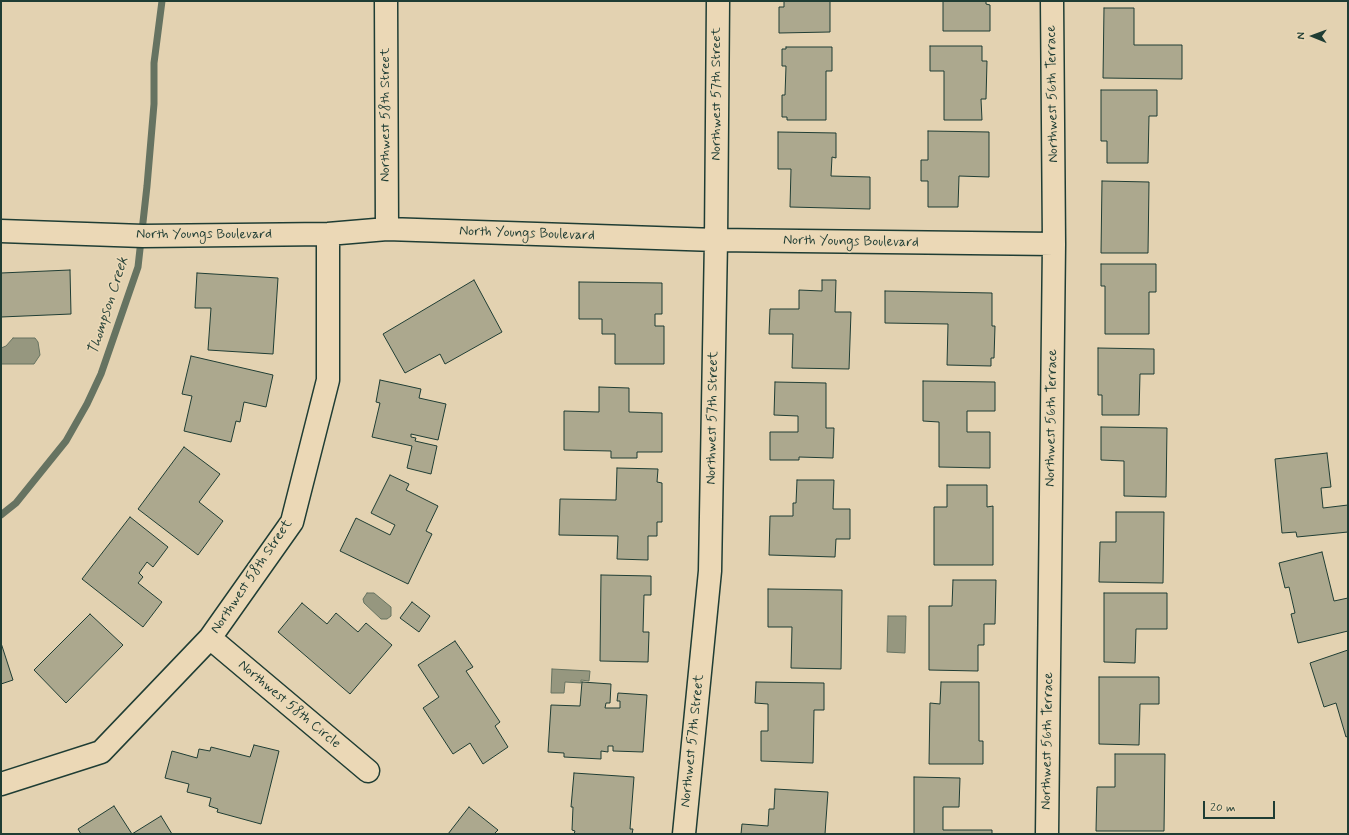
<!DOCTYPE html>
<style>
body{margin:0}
#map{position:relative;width:1349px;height:835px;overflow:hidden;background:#e3d2b1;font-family:Mynerve,sans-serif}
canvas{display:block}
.frame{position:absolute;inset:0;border:2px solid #1f3d34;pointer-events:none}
.north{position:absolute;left:1293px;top:16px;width:40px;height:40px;-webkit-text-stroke:3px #ebd8b6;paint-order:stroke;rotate:271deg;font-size:11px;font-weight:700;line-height:16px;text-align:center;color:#1f3d34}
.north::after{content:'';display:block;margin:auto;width:14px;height:18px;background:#1f3d34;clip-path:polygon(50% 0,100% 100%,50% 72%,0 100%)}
.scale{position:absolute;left:1203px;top:801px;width:72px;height:18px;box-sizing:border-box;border:2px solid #1f3d34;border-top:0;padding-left:5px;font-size:12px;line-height:14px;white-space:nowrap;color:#1f3d34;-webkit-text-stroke:3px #ebd8b6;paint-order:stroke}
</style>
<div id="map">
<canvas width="1349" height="835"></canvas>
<div class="frame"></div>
<div class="north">N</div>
<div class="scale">20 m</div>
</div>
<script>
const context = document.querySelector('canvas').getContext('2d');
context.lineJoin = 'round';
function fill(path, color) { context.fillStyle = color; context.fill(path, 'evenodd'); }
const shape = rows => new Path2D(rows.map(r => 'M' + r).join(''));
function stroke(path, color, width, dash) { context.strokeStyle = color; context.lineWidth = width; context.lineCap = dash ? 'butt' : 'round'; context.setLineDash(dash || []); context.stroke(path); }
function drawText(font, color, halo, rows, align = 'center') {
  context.font = font + ' Mynerve,sans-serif'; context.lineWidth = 3; context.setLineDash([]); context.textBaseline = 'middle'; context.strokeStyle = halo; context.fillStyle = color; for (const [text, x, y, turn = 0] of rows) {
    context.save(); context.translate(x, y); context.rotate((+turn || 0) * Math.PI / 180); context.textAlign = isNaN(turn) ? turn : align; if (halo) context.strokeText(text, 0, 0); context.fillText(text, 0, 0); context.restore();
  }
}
const water = shape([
 [13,338,35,338,38,342,40,355,34,364,1,364,1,348,6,346,13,338],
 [367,593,374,593,391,607,391,616,387,619,381,619,364,603,363,599,367,593],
 [888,616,906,616,905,653,887,652,888,616],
 [552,669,590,671,589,681,581,680,581,683,565,682,564,693,551,693,552,669]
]);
fill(water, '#96977f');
stroke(water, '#667361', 1);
stroke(shape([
 [1,515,16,503,66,441,87,404,101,374,138,267,147,186,154,104,154,63,162,1]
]), '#667361', 7);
const building = shape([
 [784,1,830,1,830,32,779,33,779,7,784,7,784,1],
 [943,1,986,1,986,4,990,5,990,31,943,31,943,1],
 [1104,8,1134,8,1134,45,1182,45,1182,79,1103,78,1104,8],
 [930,46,982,46,982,61,987,61,986,99,981,99,982,120,944,120,944,71,930,71,930,46],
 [786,47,832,47,832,71,826,71,826,120,787,120,787,117,782,117,782,95,785,95,786,66,782,66,782,49,786,49,786,47],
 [1101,90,1157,90,1157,116,1149,116,1148,163,1107,163,1107,141,1101,141,1101,90],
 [928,131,989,132,989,177,959,176,958,207,928,207,928,181,921,181,921,160,928,160,928,131],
 [778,132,836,133,836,158,832,157,831,176,870,177,870,209,790,207,791,169,778,169,778,132],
 [1102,181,1149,182,1148,253,1101,253,1102,181],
 [1101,264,1156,264,1156,292,1149,292,1149,334,1105,334,1105,286,1101,286,1101,264],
 [70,270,71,314,1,317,1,273,70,270],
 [197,273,278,278,273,354,208,350,211,308,195,308,197,273],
 [474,280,502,332,445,364,440,354,405,373,383,334,474,280],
 [822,280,836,280,835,312,851,312,849,369,792,368,793,334,769,334,770,309,799,309,799,290,822,291,822,280],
 [579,282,662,283,662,314,655,314,655,326,664,326,664,364,615,364,615,334,602,334,602,319,579,319,579,282],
 [885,291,992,293,992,326,995,326,994,358,991,358,991,366,947,365,948,324,885,323,885,291],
 [1098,348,1154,349,1154,374,1140,374,1139,415,1102,415,1102,395,1098,395,1098,348],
 [191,356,273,375,266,407,244,402,240,422,236,421,231,442,184,431,192,396,182,394,191,356],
 [380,380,421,389,419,398,446,404,438,440,411,434,411,437,416,438,415,441,437,446,431,474,407,468,412,446,372,437,380,403,376,402,380,380],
 [923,381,995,382,995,411,967,411,967,432,990,432,990,468,939,467,939,422,923,421,923,381],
 [775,382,826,383,826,428,834,428,833,458,799,457,799,460,770,460,770,432,798,432,798,416,774,415,775,382],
 [599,387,629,388,629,412,662,413,662,452,637,452,637,458,611,458,611,451,564,450,564,411,599,412,599,387],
 [1101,427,1167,428,1166,497,1124,496,1124,461,1101,460,1101,427],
 [184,447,220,474,199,502,223,521,198,555,138,509,184,447],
 [1327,453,1331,487,1321,488,1323,508,1348,505,1348,532,1297,537,1296,532,1282,533,1275,459,1327,453],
 [617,468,658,469,657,482,662,483,662,522,657,522,657,536,648,536,648,560,617,559,618,536,559,535,560,499,616,500,617,468],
 [390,475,409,484,406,490,438,506,426,531,432,534,408,584,340,551,356,518,390,535,395,525,371,513,390,475],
 [797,480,834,480,833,509,850,509,850,539,836,539,835,557,769,555,770,516,793,516,793,503,796,503,797,480],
 [947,485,987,485,987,507,993,506,993,565,934,565,934,507,947,507,947,485],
 [1116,512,1164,512,1163,583,1099,582,1100,542,1116,542,1116,512],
 [130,517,168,547,153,567,147,562,139,573,143,577,138,583,162,602,143,627,82,579,130,517],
 [1322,552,1334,601,1348,598,1348,631,1298,643,1291,614,1295,613,1289,587,1285,588,1279,563,1322,552],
 [601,575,651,576,651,595,644,595,643,632,649,632,648,662,600,661,601,575],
 [953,580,996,580,995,624,984,624,984,645,978,645,978,671,929,670,929,606,952,606,953,580],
 [768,589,842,590,841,669,791,668,792,627,768,627,768,589],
 [1104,593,1167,593,1167,629,1136,629,1135,663,1104,662,1104,593],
 [412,602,430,616,419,632,400,618,412,602],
 [302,603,327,624,336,613,358,632,366,623,392,645,350,694,278,632,302,603],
 [90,614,123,645,66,703,34,670,90,614],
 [455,641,473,667,466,671,500,722,495,726,508,747,483,764,470,743,453,754,423,708,439,697,418,665,455,641],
 [1,643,13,680,1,684,1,643],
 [1348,650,1348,736,1346,737,1336,703,1324,707,1310,663,1348,650],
 [1099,677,1159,677,1159,704,1140,704,1139,745,1099,744,1099,677],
 [582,682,611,684,610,703,606,703,605,708,620,708,620,701,617,701,618,693,647,695,643,752,613,751,613,746,608,746,608,752,601,751,601,759,564,757,564,753,548,752,551,705,580,706,582,682],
 [756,682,824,683,824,710,814,710,813,763,761,761,761,731,768,731,768,704,755,703,756,682],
 [941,682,979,682,979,741,983,741,983,764,929,764,930,703,940,704,941,682],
 [254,745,279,751,261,824,217,812,218,809,209,806,211,798,187,792,189,784,165,778,172,751,197,758,199,749,210,751,211,747,250,757,254,745],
 [1115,754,1165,754,1164,831,1096,831,1097,787,1115,787,1115,754],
 [574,773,634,777,630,829,633,829,632,834,574,834,575,831,572,830,573,807,571,807,574,773],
 [914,777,960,778,959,807,943,807,943,830,992,830,992,834,914,834,914,777],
 [775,789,828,792,825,834,741,834,742,824,768,826,769,809,774,809,775,789],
 [114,806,132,834,81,834,78,829,114,806],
 [469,807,498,830,494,834,448,834,469,807],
 [161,816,172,834,132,834,161,816]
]);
fill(building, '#aca88e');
stroke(building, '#1f3d34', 1);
const minor = shape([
 [386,1,387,229],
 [1,231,143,236,328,234,387,229,716,240,1054,244],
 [210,638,368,771],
 [1,784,101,752,210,638,292,522,328,380,328,234],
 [684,834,710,571,716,240,718,1],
 [1047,834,1054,244,1052,1]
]);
stroke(minor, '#1f3d34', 25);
stroke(minor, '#ebd8b6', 22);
drawText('14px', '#1f3d34', '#ebd8b6', [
 ["Northwest 57th Street",717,94,-90],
 ["Northwest 56th Terrace",1053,94,-91],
 ["Northwest 58th Street",386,115,-90],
 ["North Youngs Boulevard",527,234,2],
 ["North Youngs Boulevard",204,235],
 ["North Youngs Boulevard",851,242,1],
 ["Northwest 57th Street",713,418,-89],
 ["Northwest 56th Terrace",1052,418,-89],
 ["Northwest 58th Street",252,577,-56],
 ["Northwest 58th Circle",289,705,40],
 ["Northwest 57th Street",693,741,-84],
 ["Northwest 56th Terrace",1048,741,-89]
]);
drawText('italic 15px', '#314a3f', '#ebd8b6', [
 ["Thompson Creek",109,306,-72]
]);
</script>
